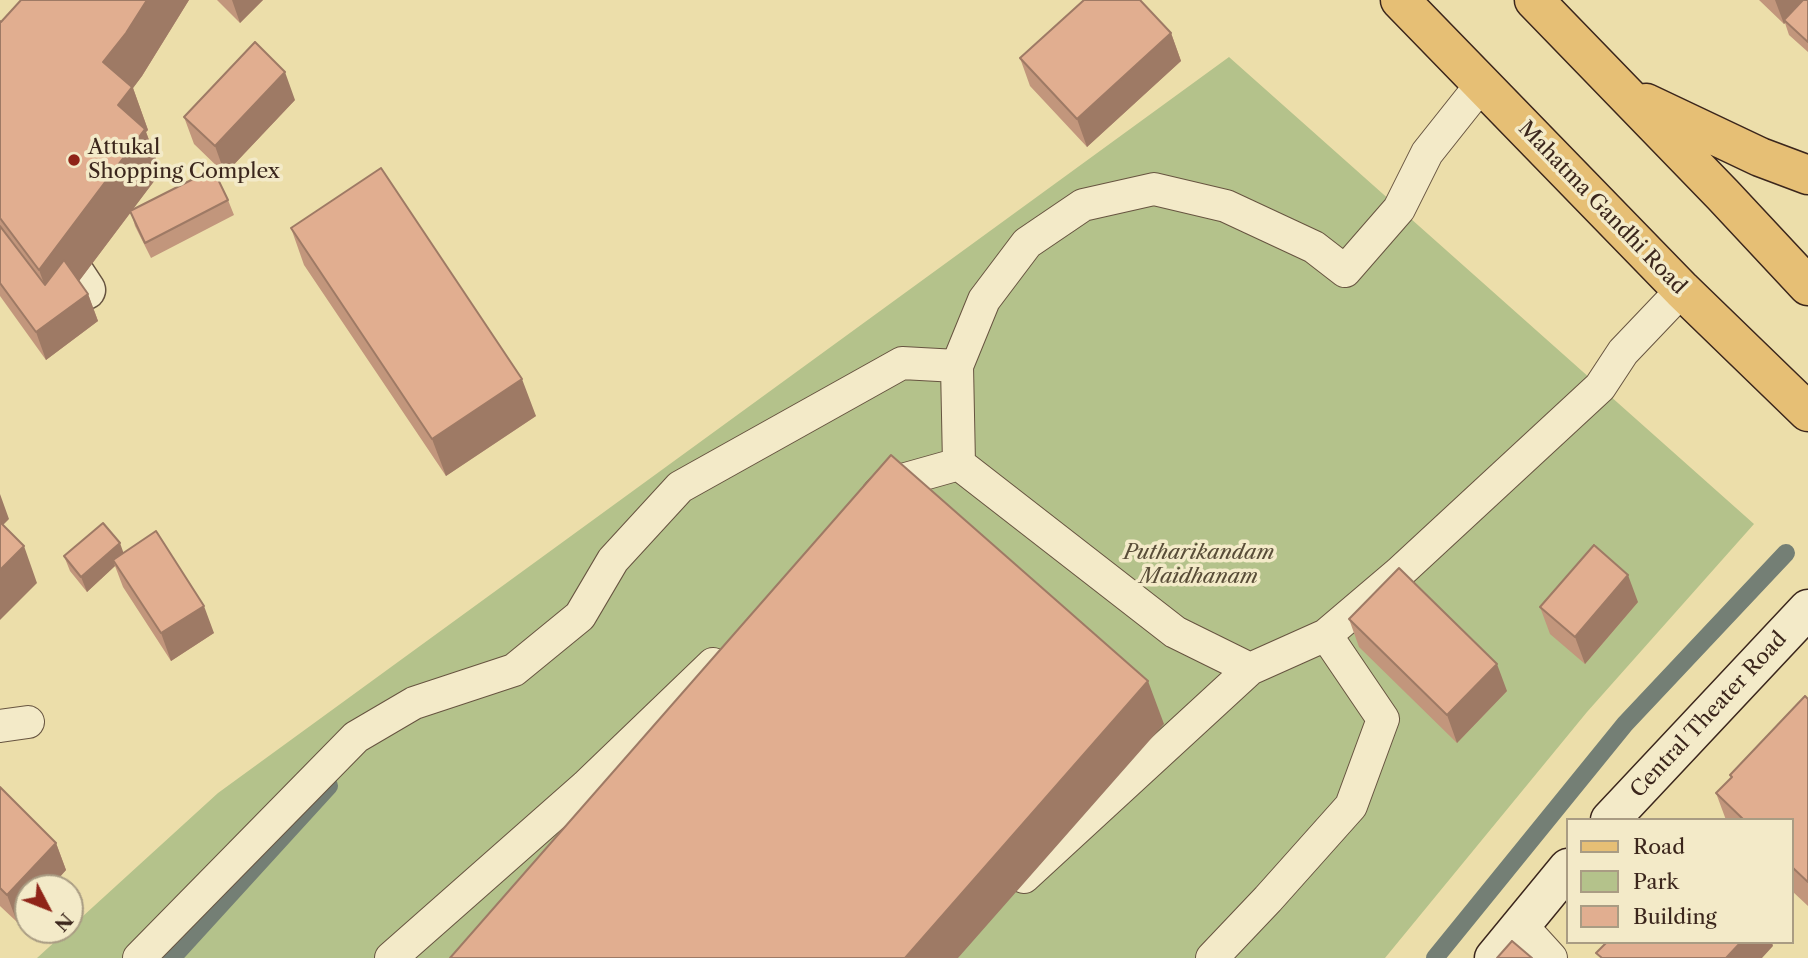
<!DOCTYPE html>
<style>
body{margin:0}
#map{position:relative;width:1808px;height:958px;overflow:hidden;background:#ecdeaa;font-family:"Libre Caslon Text",serif}
canvas{display:block}
.legend{position:absolute;left:1566px;top:818px;width:228px;height:126px;box-sizing:border-box;background:#f3eac8;border:2px solid #a99c83;margin:0;padding:9px 12px;list-style:none;font-size:21px;color:#3b261c}
.legend li{display:flex;align-items:center;gap:14px;height:35px}
.legend b{width:35px;border:2px solid #a99c83}
.north{position:absolute;left:14px;top:874px;width:70px;height:70px;box-sizing:border-box;background:#f3eac8;border:2px solid #a99c83;border-radius:50%;rotate:132deg;font-size:19px;font-weight:700;line-height:28px;text-align:center;color:#3b261c}
.north::after{content:'';display:block;margin:auto;width:24px;height:32px;background:#8f2418;clip-path:polygon(50% 0,100% 100%,50% 72%,0 100%)}
</style>
<div id="map">
<canvas width="1808" height="958"></canvas>
<ul class="legend">
<li><b style="height:9px;background:#e6bf75"></b>Road</li>
<li><b style="height:19px;background:#b4c28b"></b>Park</li>
<li><b style="height:19px;background:#e1ae90"></b>Building</li>
</ul>
<div class="north">N</div>
</div>
<script>
const context = document.querySelector('canvas').getContext('2d');
context.lineJoin = 'round';
function fill(path, color) { context.fillStyle = color; context.fill(path, 'evenodd'); }
const shape = rows => new Path2D(rows.map(r => 'M' + r).join(''));
function stroke(path, color, width, dash) { context.strokeStyle = color; context.lineWidth = width; context.lineCap = dash ? 'butt' : 'round'; context.setLineDash(dash || []); context.stroke(path); }
function drawText(font, color, halo, rows, align = 'center') {
  context.font = font + ' "Libre Caslon Text",serif'; context.lineWidth = 7; context.setLineDash([]); context.textBaseline = 'middle'; context.strokeStyle = halo; context.fillStyle = color; for (const [text, x, y, turn = 0] of rows) {
    context.save(); context.translate(x, y); context.rotate((+turn || 0) * Math.PI / 180); context.textAlign = isNaN(turn) ? turn : align; if (halo) context.strokeText(text, 0, 0); context.fillText(text, 0, 0); context.restore();
  }
}
fill(shape([
 [1229,57,1754,524,1587,712,1385,958,37,958,218,793]
]), '#b4c28b');
stroke(shape([
 [172,958,329,786],
 [1435,958,1625,724,1786,553]
]), '#747f75', 18);
const lane = shape([
 [959,464,957,366,984,300,1027,243,1083,205,1154,189,1226,206,1314,247,1345,271,1399,209,1427,153,1481,85],
 [878,494,888,484,959,464,1175,632,1250,669],
 [0,726,28,722],
 [1024,877,1250,669,1326,635,1399,573,1600,387,1623,352,1682,290],
 [1521,925,1551,958],
 [139,958,356,737,414,703,514,670,580,616,613,560,680,487,902,363,957,366],
 [391,958,586,786,713,664],
 [1212,958,1268,899,1351,806,1383,719,1326,635]
]);
const street = shape([
 [0,194,57,246,86,290]
]);
const secondary = shape([
 [1610,820,1808,609],
 [1494,958,1568,868]
]);
const primary = shape([
 [1400,0,1682,290,1808,412],
 [1534,0,1723,195,1808,286],
 [1646,103,1760,157,1808,175]
]);
stroke(lane, '#675440', 34);
stroke(street, '#675440', 41);
stroke(secondary, '#3b261c', 41);
stroke(primary, '#3b261c', 41);
stroke(lane, '#f3eac8', 32);
stroke(street, '#f3eac8', 38);
stroke(secondary, '#f3eac8', 38);
stroke(primary, '#e6bf75', 38);
fill(shape([
 [21,0,189,0,142,76,133,88,148,130,146,132,161,172,132,210,228,200,234,215,151,258,135,226,131,212,79,281,88,294,98,321,46,360,0,296,0,21,1,22],
 [217,0,263,0,240,23],
 [1759,0,1808,0,1808,52,1789,35,1785,23,1784,24],
 [1171,33,1181,61,1087,147,1030,86,1020,58],
 [295,100,225,174,194,144,184,117],
 [291,228,536,416,446,476,304,265],
 [124,553,214,633,171,661,123,587,115,566,87,592,70,571,64,556],
 [1638,602,1585,664,1550,634,1540,607],
 [1349,619,1507,691,1457,743,1359,647],
 [1808,699,1808,906,1792,891,1792,820,1726,820,1716,793,1731,778,1730,775],
 [0,787,56,843,66,870,50,888,28,888,28,911,17,922,0,906]
]), '#c2967c');
fill(shape([
 [147,0,189,0,142,76,133,88,148,130,146,132,161,172,55,313,39,270,103,62],
 [232,0,263,0,240,23],
 [1775,0,1807,0,1784,20,1785,23,1784,24],
 [1171,33,1181,61,1087,147,1077,119],
 [285,72,295,100,225,174,215,146],
 [88,294,98,321,46,360,36,332],
 [522,379,536,416,446,476,432,439],
 [0,494,9,519,0,528],
 [120,543,125,557,113,560,115,566,87,592,81,577],
 [24,546,37,583,0,620,0,570],
 [1628,575,1638,602,1585,664,1575,637],
 [204,606,214,633,171,661,161,633],
 [1497,664,1507,691,1457,743,1447,715],
 [1148,681,1164,724,958,958,905,958],
 [56,843,66,870,50,888,28,888,28,911,17,922,7,895],
 [1741,942,1772,942,1773,946,1762,958,1726,958]
]), '#9e7a65');
const building = shape([
 [21,0,147,0,126,33,103,62,132,87,118,105,145,129,39,270,0,218,0,21,1,22,21,0],
 [1084,0,1140,0,1171,33,1077,119,1020,58,1084,0],
 [1803,0,1808,0,1808,42,1784,20,1803,0],
 [255,42,285,72,215,146,184,117,255,42],
 [381,168,522,379,432,439,291,228,381,168],
 [213,169,228,200,145,243,130,211,213,169],
 [0,226,45,285,64,260,88,294,36,332,0,283,0,226],
 [891,455,1148,681,905,958,450,958,891,455],
 [0,522,24,546,0,570,0,522],
 [103,523,120,543,81,577,64,556,103,523],
 [156,531,204,606,161,633,113,560,156,531],
 [1594,545,1628,575,1575,637,1540,607,1594,545],
 [1399,568,1497,664,1447,715,1349,619,1399,568],
 [1805,696,1808,699,1808,882,1792,867,1792,820,1744,820,1716,793,1732,777,1730,775,1805,696],
 [0,787,56,843,7,895,0,888,0,787],
 [1512,941,1532,958,1497,958,1512,941],
 [1607,942,1741,942,1726,958,1602,958,1596,953,1607,942]
]);
fill(building, '#e1ae90');
stroke(building, '#9e7a65', 2);
for (const [x, y, r, color] of [
 [74,160,7,"#8f2418"]
]) { const dot = new Path2D(); dot.arc(x, y, r, 0, 2 * Math.PI); context.fillStyle = color; context.fill(dot); stroke(dot, '#f3eac8', 2.5); }
drawText('21px', '#3b261c', '#f3eac8', [
 ["Attukal",88,148],
 ["Shopping Complex",88,172]
], 'left');
drawText('21px', '#3b261c', '#f3eac8', [
 ["Mahatma Gandhi Road",1602,208,46],
 ["Central Theater Road",1709,715,-47]
]);
drawText('italic 21px', '#594d38', '#f3eac8', [
 ["Putharikandam",1199,553],
 ["Maidhanam",1199,577]
]);
</script>
